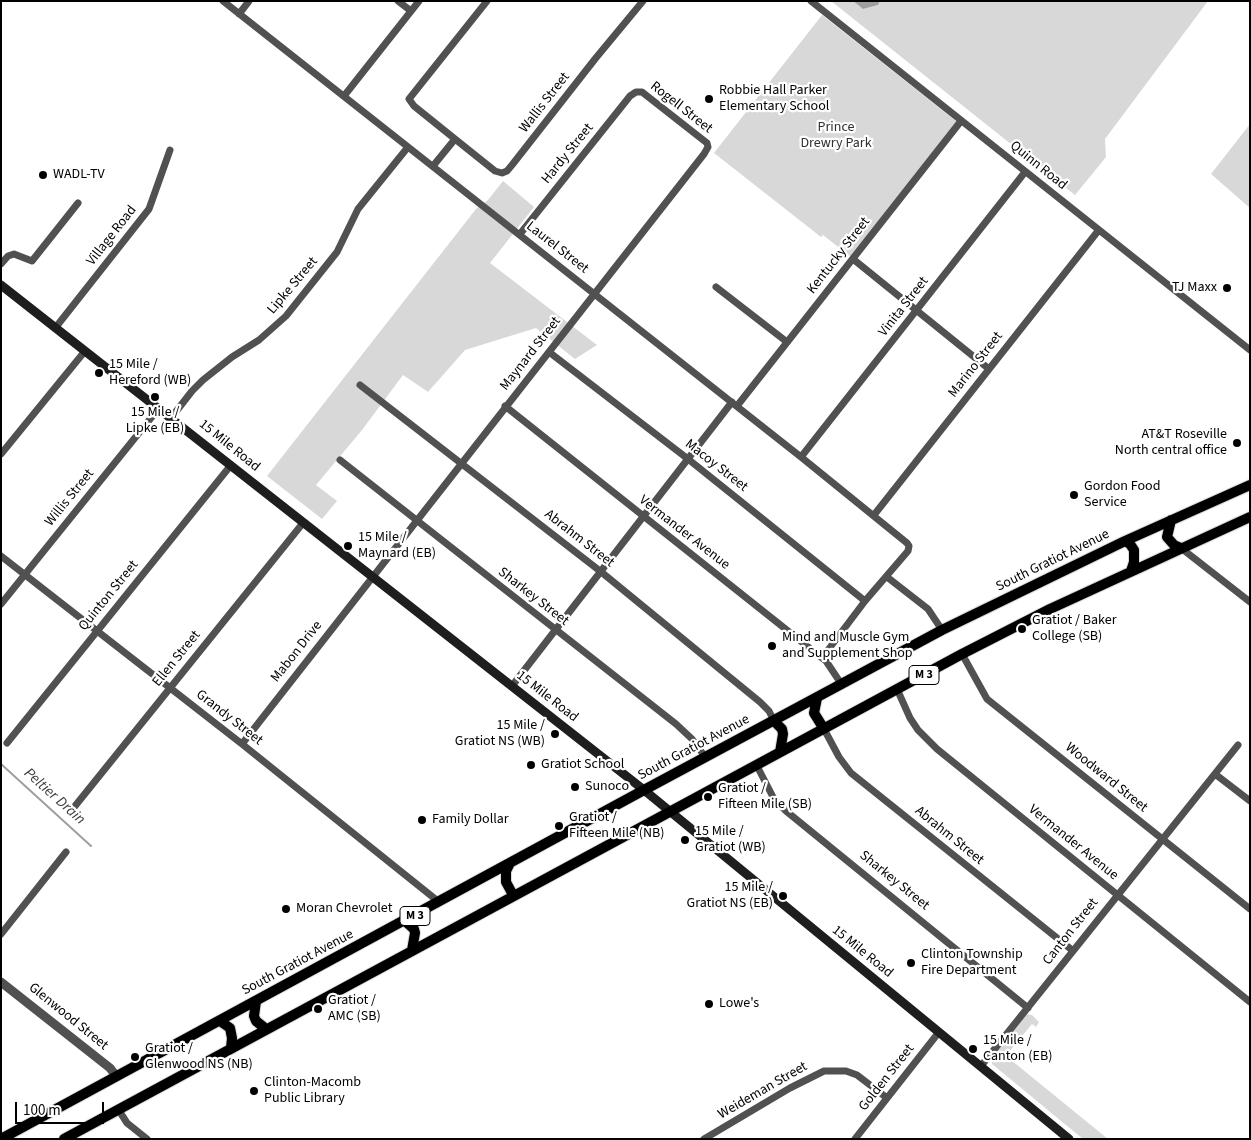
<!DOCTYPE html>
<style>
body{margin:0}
#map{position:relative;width:1251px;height:1140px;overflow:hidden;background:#fff;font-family:"Source Sans 3",sans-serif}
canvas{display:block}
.frame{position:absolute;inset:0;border:2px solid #000;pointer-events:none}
.scale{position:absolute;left:15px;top:1102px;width:89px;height:22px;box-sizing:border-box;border:2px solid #000;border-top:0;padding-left:6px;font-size:15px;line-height:18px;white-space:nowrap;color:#000;-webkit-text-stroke:4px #fff;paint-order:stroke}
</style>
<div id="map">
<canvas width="1251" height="1140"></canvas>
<div class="frame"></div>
<div class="scale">100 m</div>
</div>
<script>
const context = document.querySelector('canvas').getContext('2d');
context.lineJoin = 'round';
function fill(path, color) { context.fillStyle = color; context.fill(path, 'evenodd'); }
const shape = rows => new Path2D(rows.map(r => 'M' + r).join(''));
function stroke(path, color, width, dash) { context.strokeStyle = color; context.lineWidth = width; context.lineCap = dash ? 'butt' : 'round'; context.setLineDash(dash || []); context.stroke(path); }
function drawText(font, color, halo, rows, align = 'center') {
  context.font = font + ' "Source Sans 3",sans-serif'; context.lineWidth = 4.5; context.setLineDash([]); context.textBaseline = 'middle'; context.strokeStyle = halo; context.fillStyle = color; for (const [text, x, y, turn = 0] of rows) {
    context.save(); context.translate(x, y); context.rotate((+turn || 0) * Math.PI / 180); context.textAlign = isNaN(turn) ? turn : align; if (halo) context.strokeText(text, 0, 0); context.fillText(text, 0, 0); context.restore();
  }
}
fill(shape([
 [831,1,853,1,863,9,878,5,880,1,1208,1,1105,139,1106,157,1075,195],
 [822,15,957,122,851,257,823,235,821,237,714,153],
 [1250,124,1250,208,1211,174],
 [503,181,534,207,490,263,597,345,575,359,536,328,465,350,428,392,403,375,362,430,316,485,337,501,322,519,267,476,476,209,488,200],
 [1026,1014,1032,1015,1039,1022,1036,1027,1032,1024,1008,1053,1013,1057,1011,1060,1108,1139,1083,1139,992,1064,992,1056]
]), '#d8d8d8');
fill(shape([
 [853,1,880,1,878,5,863,9]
]), '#9f9f9f');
stroke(shape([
 [1,764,91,846]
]), '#9f9f9f', 2);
const primary = shape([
 [1171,520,1167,537,1174,545,1181,548],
 [1125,541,1130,544,1134,550,1134,562,1131,571],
 [817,698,814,713,824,729],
 [774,721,782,729,783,734,780,752],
 [509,865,506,871,506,882,513,895],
 [405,921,414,929,415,933,412,950],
 [256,1001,254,1016,256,1021,266,1029],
 [220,1021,230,1028,232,1038,231,1048],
 [1,1139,644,790,942,630,1125,541,1250,485],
 [64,1139,962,654,1050,609,1250,517]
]);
stroke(primary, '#dbdbdb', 12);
stroke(shape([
 [223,1,801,457,907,543,909,546,908,551,865,601,822,658],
 [398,1,411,11],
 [487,1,409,99,414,106,455,139,495,171,502,173,507,171,512,165,595,59,643,1],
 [811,1,1250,350],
 [239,14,249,1],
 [344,96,419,1],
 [433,166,455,139],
 [853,259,989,369],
 [1,264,8,256,14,254,32,261,78,203],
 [716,287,787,342],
 [56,327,149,209,170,150],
 [549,352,688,459,865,601],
 [360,385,600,571,760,702,769,711,774,721],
 [505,406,822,658,826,661,842,685],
 [737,406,961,121],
 [171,418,192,391,203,380,232,357,259,340,286,316,337,252,358,209,408,147],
 [1,454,85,351],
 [801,457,1025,172],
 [340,460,676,724,692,739,706,758],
 [874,515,1098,231],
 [1181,548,1250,602],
 [1,556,242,744,439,902],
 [887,577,928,609,942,630],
 [1,604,159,408],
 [962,654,987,699,1250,909],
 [512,686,732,402],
 [897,689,910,718,918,730,937,749,1250,1002],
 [824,729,839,757,851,773,1072,950],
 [7,743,231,465],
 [242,744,704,154,708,147,707,143,642,92,636,92,630,96,520,234],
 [756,764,774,799,786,811,1028,1008],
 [1215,774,1250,801],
 [71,811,303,523],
 [1,934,66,852],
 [981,1066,1238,745],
 [118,1109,127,1123,147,1139],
 [704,1139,790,1088,824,1071,846,1071,857,1075,887,1098],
 [855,1139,939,1032]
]), '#515151', 7);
stroke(shape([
 [1,982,110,1068,116,1076]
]), '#515151', 9);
stroke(shape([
 [1,285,644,790,1069,1139]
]), '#1e1e1e', 9);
stroke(primary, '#000', 10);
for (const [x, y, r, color] of [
 [709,99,5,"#000"],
 [43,175,5,"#000"],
 [1227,288,5,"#000"],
 [99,373,5,"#000"],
 [155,397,5,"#000"],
 [1237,443,5,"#000"],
 [1074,495,5,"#000"],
 [348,546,5,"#000"],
 [1022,629,5,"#000"],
 [772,646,5,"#000"],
 [555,734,5,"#000"],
 [531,765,5,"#000"],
 [575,787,5,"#000"],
 [708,797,5,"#000"],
 [422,820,5,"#000"],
 [559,826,5,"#000"],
 [685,840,5,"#000"],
 [783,896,5,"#000"],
 [286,909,5,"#000"],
 [911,963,5,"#000"],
 [709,1004,5,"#000"],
 [318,1009,5,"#000"],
 [973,1049,5,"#000"],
 [135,1057,5,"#000"],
 [254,1091,5,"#000"]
]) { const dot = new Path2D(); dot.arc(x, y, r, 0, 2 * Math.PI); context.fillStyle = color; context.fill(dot); stroke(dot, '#fff', 2); }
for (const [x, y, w] of [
 [924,675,30],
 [415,916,30]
]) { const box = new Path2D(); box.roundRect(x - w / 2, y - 9.5, w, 19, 4); context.fillStyle = '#fff'; context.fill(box); stroke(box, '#000', 1); }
drawText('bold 12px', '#000', null, [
 ["M 3",924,675],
 ["M 3",415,916]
]);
drawText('14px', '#000', '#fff', [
 ["Robbie Hall Parker",719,91],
 ["Elementary School",719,107],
 ["WADL-TV",53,175],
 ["TJ Maxx",1217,288,"right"],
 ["15 Mile /",109,365],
 ["Hereford (WB)",109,381],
 ["15 Mile /",155,413,"center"],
 ["Lipke (EB)",155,429,"center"],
 ["AT&T Roseville",1227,435,"right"],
 ["North central office",1227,451,"right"],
 ["Gordon Food",1084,487],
 ["Service",1084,503],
 ["15 Mile /",358,538],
 ["Maynard (EB)",358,554],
 ["Gratiot / Baker",1032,621],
 ["College (SB)",1032,637],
 ["Mind and Muscle Gym",782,638],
 ["and Supplement Shop",782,654],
 ["15 Mile /",545,726,"right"],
 ["Gratiot NS (WB)",545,742,"right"],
 ["Gratiot School",541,765],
 ["Sunoco",585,787],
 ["Gratiot /",718,789],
 ["Fifteen Mile (SB)",718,805],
 ["Gratiot /",569,818],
 ["Fifteen Mile (NB)",569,834],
 ["Family Dollar",432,820],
 ["15 Mile /",695,832],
 ["Gratiot (WB)",695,848],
 ["15 Mile /",773,888,"right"],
 ["Gratiot NS (EB)",773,904,"right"],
 ["Moran Chevrolet",296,909],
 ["Clinton Township",921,955],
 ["Fire Department",921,971],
 ["Gratiot /",328,1001],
 ["AMC (SB)",328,1017],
 ["Lowe's",719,1004],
 ["15 Mile /",983,1041],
 ["Canton (EB)",983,1057],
 ["Gratiot /",145,1049],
 ["Glenwood NS (NB)",145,1065],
 ["Clinton-Macomb",264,1083],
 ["Public Library",264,1099]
], 'left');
drawText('14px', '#000', '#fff', [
 ["Wallis Street",545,103,-52],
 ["Rogell Street",681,108,38],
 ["Hardy Street",568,154,-51],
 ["Quinn Road",1038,166,39],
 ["Village Road",112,236,-52],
 ["Laurel Street",557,248,38],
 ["Kentucky Street",839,256,-52],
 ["Lipke Street",293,286,-50],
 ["Vinita Street",904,307,-52],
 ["Maynard Street",531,354,-52],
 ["Marino Street",976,365,-52],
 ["15 Mile Road",229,446,39],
 ["Macoy Street",716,466,38],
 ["Willis Street",70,498,-51],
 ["Vermander Avenue",684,533,38],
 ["Abrahm Street",579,539,38],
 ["South Gratiot Avenue",1053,561,-26],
 ["Quinton Street",109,596,-51],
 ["Sharkey Street",533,597,38],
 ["Mabon Drive",297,652,-52],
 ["Ellen Street",177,659,-51],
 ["15 Mile Road",547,697,38],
 ["Grandy Street",229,718,38],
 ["South Gratiot Avenue",694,748,-28],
 ["Woodward Street",1106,778,39],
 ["Abrahm Street",949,836,39],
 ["Vermander Avenue",1073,843,39],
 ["Sharkey Street",894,881,39],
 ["Canton Street",1071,932,-52],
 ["15 Mile Road",862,952,39],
 ["South Gratiot Avenue",298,963,-28],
 ["Glenwood Street",68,1017,39],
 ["Golden Street",887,1078,-52],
 ["Weideman Street",763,1091,-30]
]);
drawText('14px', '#2f2f2f', '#fff', [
 ["Prince",836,128],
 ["Drewry Park",836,144]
]);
drawText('italic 15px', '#404040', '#fff', [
 ["Peltier Drain",54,797,42]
]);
</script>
